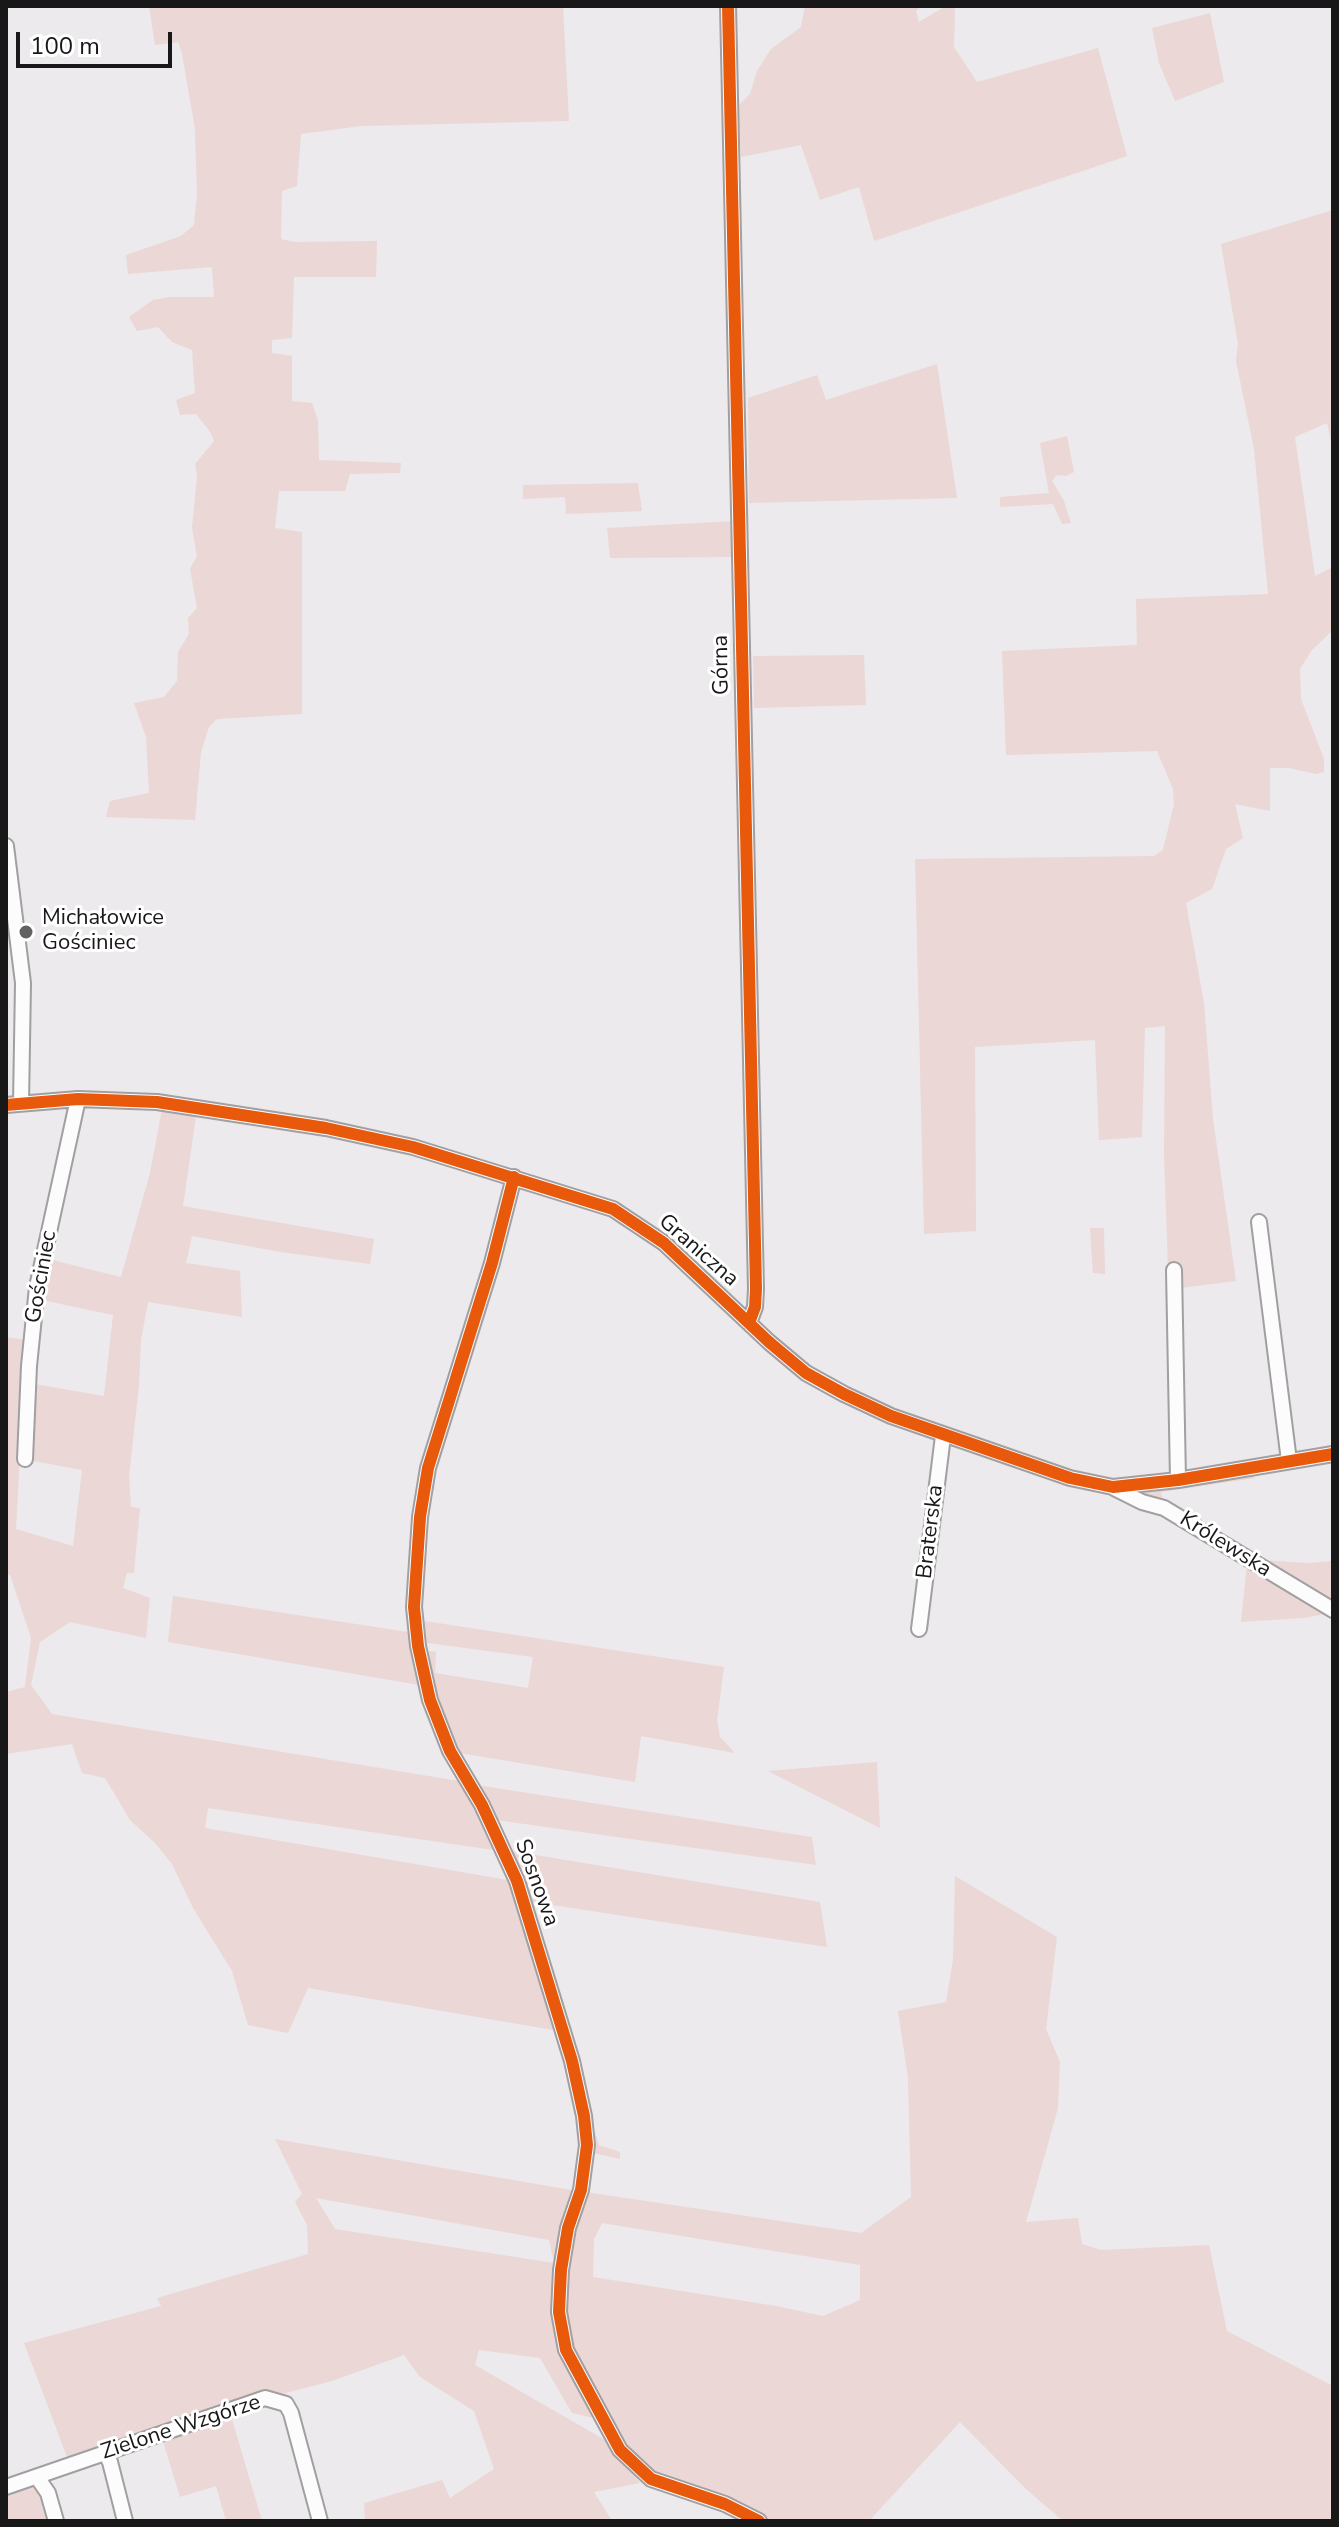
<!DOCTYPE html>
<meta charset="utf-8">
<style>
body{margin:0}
#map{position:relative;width:1339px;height:2527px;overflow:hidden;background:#eceaec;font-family:"Nunito Sans",sans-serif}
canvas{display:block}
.frame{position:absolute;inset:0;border:8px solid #191819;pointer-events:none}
.scale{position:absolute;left:16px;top:32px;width:156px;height:36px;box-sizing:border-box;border:4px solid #191819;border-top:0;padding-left:10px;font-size:24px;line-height:28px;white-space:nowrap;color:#191819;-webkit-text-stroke:6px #fff;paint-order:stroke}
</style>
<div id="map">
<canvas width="1339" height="2527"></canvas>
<div class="frame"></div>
<div class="scale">100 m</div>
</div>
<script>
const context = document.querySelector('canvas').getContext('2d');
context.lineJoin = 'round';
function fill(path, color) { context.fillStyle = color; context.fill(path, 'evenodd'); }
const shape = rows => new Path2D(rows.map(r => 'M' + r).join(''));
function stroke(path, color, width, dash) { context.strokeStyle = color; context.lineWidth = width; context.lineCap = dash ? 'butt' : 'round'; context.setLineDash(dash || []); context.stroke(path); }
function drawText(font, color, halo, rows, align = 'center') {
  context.font = font + ' "Nunito Sans",sans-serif'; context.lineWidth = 6; context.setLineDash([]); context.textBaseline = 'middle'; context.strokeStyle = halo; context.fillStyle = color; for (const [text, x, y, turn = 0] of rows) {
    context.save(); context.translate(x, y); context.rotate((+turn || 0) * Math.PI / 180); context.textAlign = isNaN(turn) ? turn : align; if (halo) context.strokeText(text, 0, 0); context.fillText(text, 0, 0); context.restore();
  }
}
fill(shape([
 [149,6,356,8,563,6,569,121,361,126,301,134,297,186,282,191,281,239,294,242,377,241,376,277,294,277,292,338,272,340,272,353,292,356,292,401,312,403,318,421,319,460,401,463,400,473,350,474,345,491,279,491,275,528,302,532,302,714,217,719,209,727,201,752,195,820,106,817,110,801,149,793,146,737,134,703,164,697,177,681,178,652,189,634,188,618,197,608,190,569,197,556,192,528,197,476,195,464,214,441,211,433,196,414,180,415,176,400,195,393,192,350,172,342,158,327,137,331,129,317,153,300,170,297,214,297,212,267,128,274,126,255,181,236,194,225,197,195,195,129,182,54,178,42,155,45],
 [805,6,922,6,916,11,919,22,946,6,955,6,954,47,977,82,1098,48,1127,156,874,241,859,187,820,200,801,145,741,157,738,106,750,94,757,71,771,49,801,27],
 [1210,13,1224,82,1175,101,1159,63,1152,28],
 [1333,210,1333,451,1327,423,1295,437,1315,576,1333,567,1333,630,1312,650,1300,669,1301,699,1324,759,1324,772,1316,774,1289,768,1270,768,1270,811,1235,804,1243,838,1226,849,1212,889,1186,903,1204,1003,1213,1119,1236,1281,1179,1288,1168,1269,1164,1153,1165,1026,1145,1028,1142,1137,1099,1140,1095,1040,975,1047,976,1231,924,1234,915,859,1154,856,1163,850,1174,804,1173,789,1157,751,1006,755,1002,651,1137,645,1136,599,1268,594,1254,449,1236,361,1238,344,1221,244],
 [937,364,957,498,749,503,748,398,817,375,826,400],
 [1067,436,1074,472,1066,476,1057,475,1052,481,1064,501,1071,523,1062,524,1053,504,1000,507,1000,497,1049,493,1040,443],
 [638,483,642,511,566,514,565,497,523,499,523,485],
 [733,521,733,557,610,558,607,528],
 [864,655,866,705,754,708,753,656],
 [162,1109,196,1116,183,1206,374,1239,370,1264,281,1252,192,1236,186,1263,240,1271,242,1317,148,1302,141,1340,139,1385,129,1477,131,1507,140,1508,134,1573,127,1573,123,1588,150,1598,146,1638,70,1622,40,1642,31,1685,52,1714,465,1782,500,1851,208,1808,205,1828,508,1880,559,2031,308,1988,288,2033,248,2025,232,1971,193,1908,172,1864,155,1843,130,1820,105,1778,82,1773,72,1744,6,1754,6,1692,25,1687,31,1638,10,1575,6,1575,6,1337,26,1340,16,1529,73,1546,82,1470,28,1460,35,1384,104,1396,113,1315,42,1300,48,1259,121,1277,150,1173],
 [1090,1228,1104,1228,1105,1274,1093,1273],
 [1253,1475,1255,1478,1161,1492,1163,1501,1137,1494,1135,1490],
 [1261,1560,1307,1563,1333,1561,1333,1605],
 [1247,1564,1325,1614,1303,1618,1241,1622],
 [173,1596,408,1632,419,1685,168,1642],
 [418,1620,724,1667,717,1720,720,1737,735,1753,641,1736,635,1782,459,1753,446,1733,422,1650,436,1652,435,1673,528,1688,533,1657,420,1642],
 [877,1762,880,1828,768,1771],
 [476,1785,812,1837,816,1865,496,1820],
 [511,1851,820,1902,827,1947,526,1901],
 [955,1876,1057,1937,1046,2029,1060,2062,1058,2108,1026,2222,1078,2218,1082,2244,1101,2250,1209,2245,1227,2331,1333,2386,1333,2521,1063,2521,1026,2489,960,2422,869,2521,769,2521,732,2499,661,2479,622,2447,569,2352,564,2327,566,2273,591,2120,599,2145,620,2152,620,2159,593,2153,585,2192,861,2233,911,2197,908,2078,898,2011,946,2002,953,1960],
 [602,2223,860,2265,860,2300,823,2316,776,2306,593,2277,594,2239],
 [275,2139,577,2191,557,2319,598,2419,572,2413,540,2358,479,2350,475,2365,605,2440,640,2483,594,2492,612,2521,365,2521,364,2503,442,2480,450,2498,494,2469,474,2411,420,2377,404,2355,332,2381,282,2394,261,2393,67,2457,24,2343,161,2306,157,2298,308,2254,307,2225,295,2202,302,2194],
 [316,2198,549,2240,554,2263,335,2229],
 [231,2416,262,2521,226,2521,216,2486,180,2497,162,2438],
 [35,2482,45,2495,53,2521,6,2521,6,2493]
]), '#ebd7d5');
const minor = shape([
 [728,6,756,1289,755,1307,749,1323],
 [6,846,23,983,21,1103],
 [6,1105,78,1099,157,1102,326,1128,413,1147,613,1209,664,1243,769,1342,806,1373,844,1394,891,1416,1070,1478,1113,1487,1178,1480,1333,1454],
 [514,1177,492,1263,428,1468,420,1517,414,1607,418,1646,430,1700,450,1751,482,1805,517,1881,572,2061,584,2116,587,2145,581,2190,568,2228,561,2270,559,2312,566,2350,620,2450,651,2479,725,2504,759,2521],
 [1259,1222,1289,1461],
 [1174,1270,1178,1480],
 [25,1459,29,1366,37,1287,78,1099],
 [1114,1488,1142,1502,1164,1508,1333,1610],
 [919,1629,943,1436],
 [105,2452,110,2462,125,2521],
 [37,2477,48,2493,56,2521],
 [6,2487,265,2398,286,2404,291,2413,320,2521]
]);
stroke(minor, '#a19fa1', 18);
stroke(minor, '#fcfcfc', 14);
stroke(shape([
 [728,6,756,1289,755,1307,749,1323],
 [6,1105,78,1099,157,1102,326,1128,413,1147,613,1209,664,1243,769,1342,806,1373,844,1394,891,1416,1070,1478,1113,1487,1178,1480,1333,1454],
 [514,1177,492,1263,428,1468,420,1517,414,1607,418,1646,430,1700,450,1751,482,1805,517,1881,572,2061,584,2116,587,2145,581,2190,568,2228,561,2270,559,2312,566,2350,620,2450,651,2479,725,2504,759,2521]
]), '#e8590c', 12);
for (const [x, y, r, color] of [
 [26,932,8,"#636263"]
]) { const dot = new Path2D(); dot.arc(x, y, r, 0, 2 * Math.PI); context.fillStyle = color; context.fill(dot); stroke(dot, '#fff', 3); }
drawText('22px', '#191819', '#fff', [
 ["Górna",722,665,-91],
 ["Graniczna",698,1251,41],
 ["Gościniec",42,1277,-80],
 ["Braterska",931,1532,-83],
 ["Królewska",1225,1545,32],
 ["Sosnowa",536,1883,70],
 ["Zielone Wzgórze",181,2428,-18]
]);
drawText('22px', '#191819', '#fff', [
 ["Michałowice",42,919],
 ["Gościniec",42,944]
], 'left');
</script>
